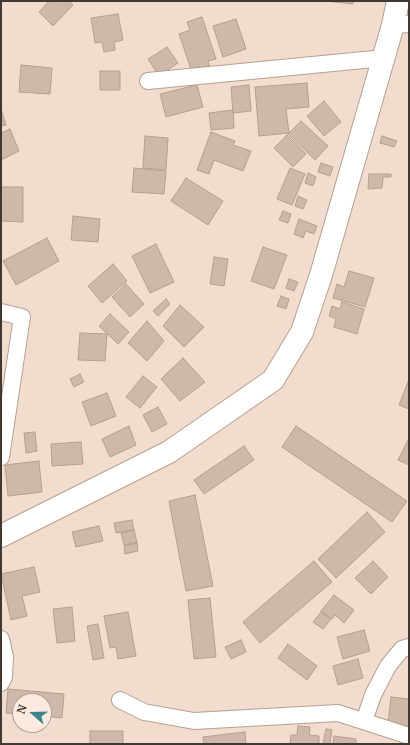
<!DOCTYPE html>
<style>
body{margin:0}
#map{position:relative;width:410px;height:745px;overflow:hidden;background:#f2dccd;font-family:Merriweather,serif}
canvas{display:block}
.frame{position:absolute;inset:0;border:2px solid #413832;pointer-events:none}
.north{position:absolute;left:12px;top:693px;width:40px;height:40px;box-sizing:border-box;background:#fceade;border:1px solid #b1a399;border-radius:50%;rotate:290deg;font-size:11px;font-weight:700;line-height:16px;text-align:center;color:#413832}
.north::after{content:'';display:block;margin:auto;width:14px;height:18px;background:#3d838f;clip-path:polygon(50% 0,100% 100%,50% 72%,0 100%)}
</style>
<div id="map">
<canvas width="410" height="745"></canvas>
<div class="frame"></div>
<div class="north">N</div>
</div>
<script>
const context = document.querySelector('canvas').getContext('2d');
context.lineJoin = 'round';
function fill(path, color) { context.fillStyle = color; context.fill(path, 'evenodd'); }
const shape = rows => new Path2D(rows.map(r => 'M' + r).join(''));
function stroke(path, color, width, dash) { context.strokeStyle = color; context.lineWidth = width; context.lineCap = dash ? 'butt' : 'round'; context.setLineDash(dash || []); context.stroke(path); }
const building = shape([
 [49,1,69,1,73,5,53,26,39,12,49,1],
 [325,1,353,1,353,4,325,1],
 [118,14,123,40,114,42,115,50,104,52,102,42,95,43,91,18,118,14],
 [202,17,216,59,208,61,210,69,200,73,198,66,191,69,179,34,190,30,187,22,202,17],
 [236,19,246,49,223,57,213,26,236,19],
 [167,47,178,63,159,76,148,59,167,47],
 [21,65,52,68,50,94,19,92,21,65],
 [100,71,120,71,120,90,100,90,100,71],
 [307,83,309,107,286,109,289,133,259,136,255,87,307,83],
 [197,85,203,107,166,117,160,94,197,85],
 [249,85,251,111,233,113,231,87,249,85],
 [324,101,341,122,324,136,307,116,324,101],
 [1,109,6,125,1,126,1,109],
 [233,110,234,128,211,130,209,113,233,110],
 [301,121,328,146,315,160,288,134,301,121],
 [10,129,19,151,1,160,1,133,10,129],
 [211,132,235,141,233,145,251,151,243,171,214,160,209,174,197,170,211,132],
 [287,135,306,154,293,167,274,148,287,135],
 [145,136,168,138,166,170,143,168,145,136],
 [382,136,397,141,394,147,380,143,382,136],
 [321,163,333,167,330,176,318,172,321,163],
 [134,168,166,171,164,194,132,192,134,168],
 [290,168,305,174,292,205,277,199,290,168],
 [308,173,316,177,313,186,305,183,308,173],
 [369,174,391,174,391,177,383,177,382,188,368,189,369,174],
 [186,178,223,201,208,225,171,201,186,178],
 [1,187,23,187,23,222,1,221,1,187],
 [298,196,307,200,303,209,295,206,298,196],
 [283,211,291,214,288,223,279,220,283,211],
 [73,216,100,219,98,242,71,240,73,216],
 [299,219,317,226,314,234,306,231,303,238,294,234,299,219],
 [47,238,59,261,16,285,3,261,47,238],
 [156,244,174,282,150,293,132,256,156,244],
 [263,247,287,255,274,289,251,281,263,247],
 [214,257,228,259,224,286,210,284,214,257],
 [113,264,127,281,102,303,88,286,113,264],
 [349,271,374,278,365,307,333,298,337,284,344,287,349,271],
 [289,279,298,282,294,291,286,288,289,279],
 [126,284,144,304,130,317,112,297,126,284],
 [281,296,289,299,286,309,277,306,281,296],
 [166,299,170,304,158,316,153,311,166,299],
 [342,302,364,309,357,334,334,327,336,319,329,316,332,306,340,309,342,302],
 [180,305,204,327,184,347,163,326,180,305],
 [110,314,129,332,118,344,99,326,110,314],
 [147,321,164,341,147,361,128,343,147,321],
 [80,333,107,334,105,361,78,360,80,333],
 [183,358,205,382,180,401,161,379,183,358],
 [80,374,84,382,74,387,70,379,80,374],
 [143,376,157,387,140,408,126,397,143,376],
 [409,379,409,409,399,405,409,379],
 [107,393,116,416,91,426,82,402,107,393],
 [158,407,167,424,152,432,143,415,158,407],
 [129,426,136,445,110,457,102,439,129,426],
 [296,426,407,501,392,522,282,447,296,426],
 [35,432,37,451,26,453,24,433,35,432],
 [409,438,409,465,398,460,409,438],
 [81,442,83,464,52,466,51,444,81,442],
 [244,446,254,460,204,494,194,480,244,446],
 [39,461,42,492,8,496,5,465,39,461],
 [195,495,213,586,186,591,169,501,195,495],
 [367,512,385,532,336,578,318,559,367,512],
 [132,520,134,530,116,533,114,523,132,520],
 [99,526,103,541,76,547,72,532,99,526],
 [134,530,137,542,124,545,121,533,134,530],
 [137,543,138,551,125,554,124,546,137,543],
 [314,561,332,582,260,643,243,622,314,561],
 [373,561,388,577,371,594,355,578,373,561],
 [34,567,40,592,22,596,27,616,11,620,1,574,34,567],
 [334,595,354,610,344,623,335,615,332,619,321,611,334,595],
 [210,598,216,657,194,659,188,600,210,598],
 [72,607,75,641,57,643,53,609,72,607],
 [128,612,136,656,118,659,116,647,110,648,104,616,128,612],
 [321,612,331,619,323,629,313,622,321,612],
 [98,624,104,658,93,660,87,626,98,624],
 [364,630,370,651,343,659,337,637,364,630],
 [241,640,246,652,231,659,225,647,241,640],
 [288,644,317,666,307,680,278,658,288,644],
 [358,659,363,678,338,685,333,666,358,659],
 [8,689,64,694,62,718,44,716,44,701,20,701,20,714,6,713,8,689],
 [391,697,409,699,409,726,388,723,391,697],
 [298,726,310,727,309,735,319,736,319,744,290,744,291,735,297,735,298,726],
 [326,729,332,730,330,744,323,744,326,729],
 [90,731,123,731,123,744,90,744,90,731],
 [245,732,246,744,204,744,203,737,245,732],
 [334,736,356,739,356,744,333,744,334,736]
]);
fill(building, '#ceb8aa');
stroke(building, '#b49f91', 1);
const street = shape([
 [393,25,409,24],
 [148,81,384,58],
 [1,312,22,317,1,457],
 [1,639,5,657,4,677,1,683],
 [120,700,144,712,194,721,338,713,409,736],
 [364,721,373,695,388,666,402,649,409,647]
]);
const secondary = shape([
 [1,536,169,452,273,380,302,332,321,275,393,25,398,1]
]);
stroke(street, '#b5a092', 18);
stroke(secondary, '#b5a092', 24);
stroke(street, '#fff', 16);
stroke(secondary, '#fff', 22);
</script>
